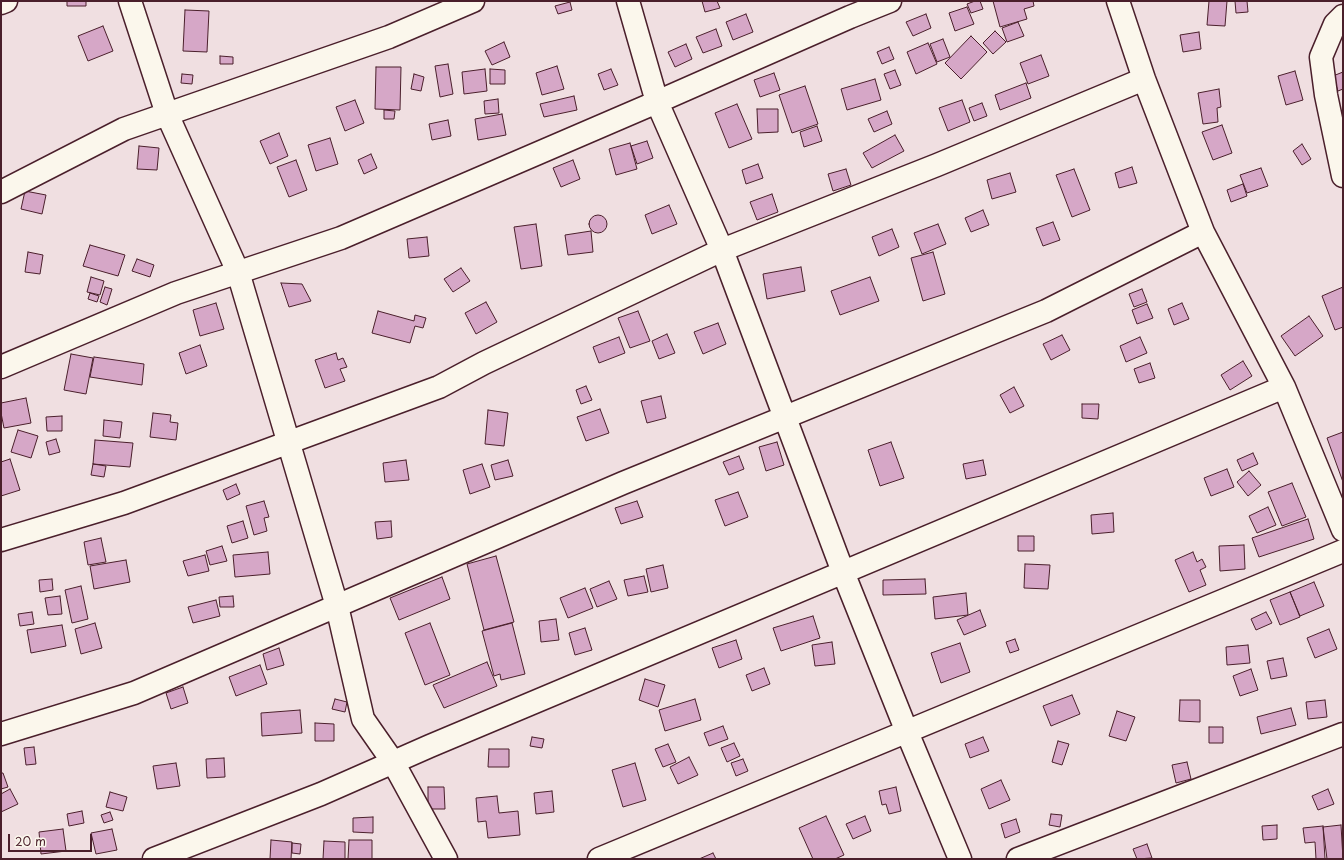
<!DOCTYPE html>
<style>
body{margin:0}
#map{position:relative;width:1344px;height:860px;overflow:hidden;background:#f0dfe1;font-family:"Playpen Sans",sans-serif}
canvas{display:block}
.frame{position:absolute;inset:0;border:2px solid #4a1f2b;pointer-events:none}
.scale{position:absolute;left:8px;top:834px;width:84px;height:18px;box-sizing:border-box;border:2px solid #4a1f2b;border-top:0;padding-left:5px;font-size:12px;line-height:14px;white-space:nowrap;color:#4a1f2b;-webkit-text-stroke:3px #fbf7ec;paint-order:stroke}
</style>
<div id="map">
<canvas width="1344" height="860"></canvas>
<div class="frame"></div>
<div class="scale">20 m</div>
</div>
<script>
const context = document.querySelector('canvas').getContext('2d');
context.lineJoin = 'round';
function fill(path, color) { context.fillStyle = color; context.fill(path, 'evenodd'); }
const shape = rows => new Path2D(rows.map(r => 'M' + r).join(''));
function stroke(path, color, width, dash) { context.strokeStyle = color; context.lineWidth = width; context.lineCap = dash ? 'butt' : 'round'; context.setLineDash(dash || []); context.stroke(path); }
const building = shape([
 [67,1,86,1,86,6,67,6,67,1],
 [702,1,717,1,720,8,705,12,702,1],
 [975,1,980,1,983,9,971,13,967,4,975,1],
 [993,1,1033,1,1034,6,1024,9,1027,19,1000,27,993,1],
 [1209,1,1227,1,1225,26,1207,25,1209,1],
 [1235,1,1247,1,1248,12,1236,13,1235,1],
 [570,2,572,10,558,14,555,6,570,2],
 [967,7,974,24,955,31,949,13,967,7],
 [185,10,209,11,207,52,183,51,185,10],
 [746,14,753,32,733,40,726,22,746,14],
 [926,14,931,28,913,36,906,22,926,14],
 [1018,22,1024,36,1007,42,1002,28,1018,22],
 [103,26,113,51,88,61,78,36,103,26],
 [716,29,722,46,703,53,696,37,716,29],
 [995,31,1006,42,993,54,983,43,995,31],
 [1199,32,1201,49,1183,52,1180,35,1199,32],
 [971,36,987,52,961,79,945,63,971,36],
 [943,39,950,57,937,62,930,44,943,39],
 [504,42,510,57,492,65,485,51,504,42],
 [928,43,937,64,916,74,907,52,928,43],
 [686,44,692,59,675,67,668,52,686,44],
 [889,47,894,59,882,64,877,52,889,47],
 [1041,55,1049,76,1028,84,1020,63,1041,55],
 [220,56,233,57,233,64,220,64,220,56],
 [448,64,453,94,440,97,435,66,448,64],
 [557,66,564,89,542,95,536,73,557,66],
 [376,67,401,67,400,110,375,109,376,67],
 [485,69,487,91,464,94,462,72,485,69],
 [490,69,505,70,505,84,490,84,490,69],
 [611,69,618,85,604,90,598,74,611,69],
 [895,70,901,85,890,89,884,74,895,70],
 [1295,71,1303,100,1286,105,1278,76,1295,71],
 [1343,72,1343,89,1338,91,1333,76,1343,72],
 [774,73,780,90,760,97,754,80,774,73],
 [182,74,193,75,192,84,181,83,182,74],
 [414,74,424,77,421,91,411,89,414,74],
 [875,79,881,100,847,110,841,89,875,79],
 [1026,83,1031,98,1000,110,995,95,1026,83],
 [805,86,818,124,792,133,779,95,805,86],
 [1219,89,1221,107,1217,108,1218,122,1203,124,1198,93,1219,89],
 [574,96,577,110,544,117,540,104,574,96],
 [498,99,499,113,485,114,484,101,498,99],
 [355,100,364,123,345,131,336,107,355,100],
 [962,100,970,122,948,131,939,108,962,100],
 [982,103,987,116,974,121,969,108,982,103],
 [737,104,752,139,729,148,715,113,737,104],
 [757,109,778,109,778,132,758,133,757,109],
 [384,110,395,111,394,119,384,119,384,110],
 [887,111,892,124,874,132,868,119,887,111],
 [502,114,506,135,478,140,475,119,502,114],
 [448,120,451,136,432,140,429,124,448,120],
 [1222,125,1232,153,1213,160,1202,132,1222,125],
 [817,126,822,141,804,147,800,132,817,126],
 [279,133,288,156,270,164,260,141,279,133],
 [895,135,904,151,872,168,863,153,895,135],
 [330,138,338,164,316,171,308,145,330,138],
 [647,141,653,158,637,164,631,146,647,141],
 [630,143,637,169,616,175,609,149,630,143],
 [1302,144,1311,159,1302,165,1293,151,1302,144],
 [139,146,159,148,157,170,137,169,139,146],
 [371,154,377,168,364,174,358,160,371,154],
 [296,160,307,190,289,197,277,167,296,160],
 [573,160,580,179,561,187,553,168,573,160],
 [758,164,763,178,746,184,742,170,758,164],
 [1132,167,1137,183,1119,188,1115,173,1132,167],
 [1261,168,1268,186,1247,193,1240,175,1261,168],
 [846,169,851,185,833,191,828,174,846,169],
 [1074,169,1090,210,1072,217,1056,175,1074,169],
 [1010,173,1016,192,992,199,987,180,1010,173],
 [1243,184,1247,196,1231,202,1227,190,1243,184],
 [25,191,46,195,42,214,21,209,25,191],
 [772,194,778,212,757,220,750,202,772,194],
 [669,205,677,224,652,234,645,215,669,205],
 [983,210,989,225,971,232,965,218,983,210],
 '589 224a9 9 0 1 1 18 0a9 9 0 1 1-18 0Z',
 [1053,222,1060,240,1043,246,1036,228,1053,222],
 [536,224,542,266,521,269,514,227,536,224],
 [938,224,946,244,922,254,914,233,938,224],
 [892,229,899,247,879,256,872,237,892,229],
 [591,231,593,252,568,255,565,235,591,231],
 [427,237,429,256,409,258,407,239,427,237],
 [90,245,125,255,118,276,83,266,90,245],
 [28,252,43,255,40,274,25,272,28,252],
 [933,252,945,294,923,301,911,258,933,252],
 [137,259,154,265,150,277,132,271,137,259],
 [801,267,805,291,767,299,763,274,801,267],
 [461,268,470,281,453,292,444,279,461,268],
 [91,277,104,281,100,295,87,292,91,277],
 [870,277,879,301,840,315,831,291,870,277],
 [281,283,302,284,311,301,289,307,281,283],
 [105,287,112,289,107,305,100,302,105,287],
 [1343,287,1343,327,1335,330,1322,296,1343,287],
 [1142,289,1147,302,1134,307,1129,294,1142,289],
 [90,293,99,296,97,302,88,299,90,293],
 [486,302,497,322,476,334,465,313,486,302],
 [216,303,224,329,200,336,193,310,216,303],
 [1182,303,1189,319,1174,325,1168,309,1182,303],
 [1147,304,1153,318,1137,324,1132,310,1147,304],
 [378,311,414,321,415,315,426,318,423,328,415,326,410,343,372,333,378,311],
 [638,311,650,341,630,348,618,318,638,311],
 [1309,316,1323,336,1295,356,1281,336,1309,316],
 [718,323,726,344,703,354,694,332,718,323],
 [667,334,675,353,659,359,652,341,667,334],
 [1062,335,1070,350,1051,360,1043,344,1062,335],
 [619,337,625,353,599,363,593,347,619,337],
 [1140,337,1147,353,1126,362,1120,346,1140,337],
 [200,345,207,366,186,374,179,353,200,345],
 [336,353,338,360,343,358,347,367,340,369,345,381,325,388,315,360,336,353],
 [71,354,93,358,86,394,64,390,71,354],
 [94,357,144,364,142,385,90,377,94,357],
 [1243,361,1252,376,1230,390,1221,375,1243,361],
 [1150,363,1155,378,1139,383,1134,369,1150,363],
 [586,386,592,400,581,404,576,390,586,386],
 [1014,387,1024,406,1010,413,1000,395,1014,387],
 [661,396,666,418,647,423,641,401,661,396],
 [26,398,31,423,4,428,1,413,1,403,26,398],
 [1082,404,1099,404,1098,419,1082,418,1082,404],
 [600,409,609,433,586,441,577,417,600,409],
 [488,410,508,413,504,446,485,444,488,410],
 [153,413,171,415,170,422,178,423,176,440,150,437,153,413],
 [62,416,62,431,47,431,46,417,62,416],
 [104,420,122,422,120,438,103,436,104,420],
 [18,430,38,436,31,458,11,452,18,430],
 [1343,432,1343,482,1327,438,1343,432],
 [56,439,60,452,49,455,46,442,56,439],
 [95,440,133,443,130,467,93,464,95,440],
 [777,442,784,465,766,471,759,447,777,442],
 [891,442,904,478,880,486,868,450,891,442],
 [1253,453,1258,464,1242,471,1237,460,1253,453],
 [739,456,744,469,729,475,723,462,739,456],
 [10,459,20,490,1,496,1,462,10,459],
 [406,460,409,480,385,482,383,463,406,460],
 [508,460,513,476,495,480,491,465,508,460],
 [983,460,986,475,966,479,963,464,983,460],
 [93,464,106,466,104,477,91,475,93,464],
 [482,464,490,487,470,494,463,470,482,464],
 [1227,469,1234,487,1211,496,1204,478,1227,469],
 [1249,471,1261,485,1248,496,1237,482,1249,471],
 [1292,483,1306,517,1282,526,1268,492,1292,483],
 [236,484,240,494,227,500,223,490,236,484],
 [738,492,748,517,725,526,715,500,738,492],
 [264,501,269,517,264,518,267,531,254,535,246,506,264,501],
 [637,501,643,517,621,524,615,508,637,501],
 [1268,507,1276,525,1257,533,1249,516,1268,507],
 [1113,513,1114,532,1092,534,1091,515,1113,513],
 [1308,519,1314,539,1259,557,1252,538,1308,519],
 [243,521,248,538,232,543,227,526,243,521],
 [391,521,392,537,377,539,375,522,391,521],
 [1018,536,1034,536,1034,551,1018,551,1018,536],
 [101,538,106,562,88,565,84,542,101,538],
 [1244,545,1245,569,1220,571,1219,546,1244,545],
 [222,546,227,561,210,565,206,551,222,546],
 [268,552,270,574,235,577,233,555,268,552],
 [1193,552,1197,562,1202,559,1206,567,1200,570,1206,585,1189,592,1175,560,1193,552],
 [205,555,209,571,188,576,183,561,205,555],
 [496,556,514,622,484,630,467,564,496,556],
 [126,560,130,582,94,589,90,566,126,560],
 [1025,564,1050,565,1048,589,1024,588,1025,564],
 [663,565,668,588,651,592,646,569,663,565],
 [644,576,648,592,628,596,624,580,644,576],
 [442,577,450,599,399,620,390,598,442,577],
 [52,579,53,590,40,592,39,580,52,579],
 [925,579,926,594,883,595,883,580,925,579],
 [609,581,617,599,597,607,590,589,609,581],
 [1314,582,1324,606,1300,616,1290,592,1314,582],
 [81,586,88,619,72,623,65,590,81,586],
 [585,588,593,608,568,618,560,598,585,588],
 [1290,592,1300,617,1280,625,1270,600,1290,592],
 [966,593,968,615,935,619,933,597,966,593],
 [60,596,62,614,48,615,45,598,60,596],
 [233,596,234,607,220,607,219,597,233,596],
 [216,600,220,616,193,623,188,607,216,600],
 [980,610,986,626,964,635,957,620,980,610],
 [32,612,34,624,20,626,18,614,32,612],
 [1266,612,1272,623,1256,630,1251,619,1266,612],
 [813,616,820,638,781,651,773,628,813,616],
 [556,619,559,640,541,642,539,621,556,619],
 [95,623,102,648,81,654,75,629,95,623],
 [430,623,450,675,425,685,405,633,430,623],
 [512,623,525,674,501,680,500,674,494,676,482,631,512,623],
 [62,625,66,646,31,653,27,630,62,625],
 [585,628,592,650,575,655,569,633,585,628],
 [1329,629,1337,649,1315,658,1307,638,1329,629],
 [1015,639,1019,650,1010,653,1006,642,1015,639],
 [736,640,742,659,719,668,712,648,736,640],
 [832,642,835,664,815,666,812,645,832,642],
 [960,643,970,672,941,683,931,653,960,643],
 [1248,645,1250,663,1227,665,1226,647,1248,645],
 [279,648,284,665,267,670,263,654,279,648],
 [1283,658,1287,676,1271,679,1267,661,1283,658],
 [487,662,497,686,444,708,433,685,487,662],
 [260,665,267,684,236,696,229,677,260,665],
 [764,668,770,684,752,691,746,675,764,668],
 [1251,669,1258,690,1240,696,1233,676,1251,669],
 [645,679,665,685,658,707,639,700,645,679],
 [183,687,188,703,171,709,166,693,183,687],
 [1072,695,1080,714,1051,726,1043,706,1072,695],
 [335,699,347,702,345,712,332,709,335,699],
 [695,699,701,720,665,731,659,710,695,699],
 [1180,700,1200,700,1200,722,1179,721,1180,700],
 [1325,700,1327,717,1308,719,1306,702,1325,700],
 [1291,708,1296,725,1261,734,1257,717,1291,708],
 [300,710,302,733,262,736,261,713,300,710],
 [1117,711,1135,717,1126,741,1109,736,1117,711],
 [315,723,334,724,334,741,315,741,315,723],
 [723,726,728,739,709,746,704,733,723,726],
 [1209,727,1223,727,1223,743,1209,743,1209,727],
 [532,737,544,739,542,748,530,746,532,737],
 [983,737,989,751,970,758,965,744,983,737],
 [1058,741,1069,744,1062,765,1052,762,1058,741],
 [734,743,740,756,727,762,721,748,734,743],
 [668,744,676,762,663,767,655,749,668,744],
 [34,747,36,764,26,765,24,748,34,747],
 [489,749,509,749,509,767,488,767,489,749],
 [689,757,698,775,678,784,670,767,689,757],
 [224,758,225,777,207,778,206,759,224,758],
 [743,759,748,771,736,776,731,763,743,759],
 [1187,762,1191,779,1176,783,1172,765,1187,762],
 [176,763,180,786,157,789,153,766,176,763],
 [635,763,646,800,623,807,612,770,635,763],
 [1,773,3,773,8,787,1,789,1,773],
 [1001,780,1010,800,989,809,981,789,1001,780],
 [428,787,444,787,445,809,428,809,428,787],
 [896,787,901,811,889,814,886,804,882,805,879,791,896,787],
 [10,789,18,804,1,812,1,794,10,789],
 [1328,789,1334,804,1318,810,1312,796,1328,789],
 [552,791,554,812,536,814,534,793,552,791],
 [110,792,127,797,123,811,106,807,110,792],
 [497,796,499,813,518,811,520,835,488,838,486,821,478,822,476,798,497,796],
 [82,811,84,823,69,826,67,814,82,811],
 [110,812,113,820,104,823,101,815,110,812],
 [1051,814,1062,815,1060,827,1049,825,1051,814],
 [826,816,844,855,835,859,813,859,799,828,826,816],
 [865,816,871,831,853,839,846,824,865,816],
 [373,817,373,833,353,832,353,818,373,817],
 [1016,819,1020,832,1005,838,1001,824,1016,819],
 [1277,825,1277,839,1263,840,1262,826,1277,825],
 [1341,825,1343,859,1327,859,1323,827,1341,825],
 [1323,826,1325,859,1316,859,1315,842,1305,843,1303,828,1323,826],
 [63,829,66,851,41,854,39,832,63,829],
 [112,829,117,850,96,854,91,833,112,829],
 [271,840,292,842,291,859,270,859,271,840],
 [349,840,372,840,372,859,348,859,349,840],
 [324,841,345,842,345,859,323,859,324,841],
 [292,843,301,844,300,854,292,853,292,843],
 [1147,844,1152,858,1137,859,1133,849,1147,844],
 [713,853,716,859,699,859,713,853]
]);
fill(building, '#d6a7c7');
stroke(building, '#4a1f2b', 1);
const minor = shape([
 [130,1,167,114,238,272,337,606,363,719,393,762,446,859],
 [628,1,657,102,722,250,843,572,907,732,960,859],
 [1118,1,1144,79,1203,232,1284,387,1343,530],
 [1,3,6,1],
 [1343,16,1335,24,1321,57,1326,95,1343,176],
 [1,192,124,129,389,37,473,1],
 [1,367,176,293,341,238,657,102,850,17,890,1],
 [1,540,124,503,439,387,484,363,722,250,937,165,1144,79],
 [1,734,134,693,623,483,1046,311,1203,232],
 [154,859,321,794,430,746,1284,387],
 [599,859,1343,551],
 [1018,859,1343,734]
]);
stroke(minor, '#4a1f2b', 25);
stroke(minor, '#fbf7ec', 22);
</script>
